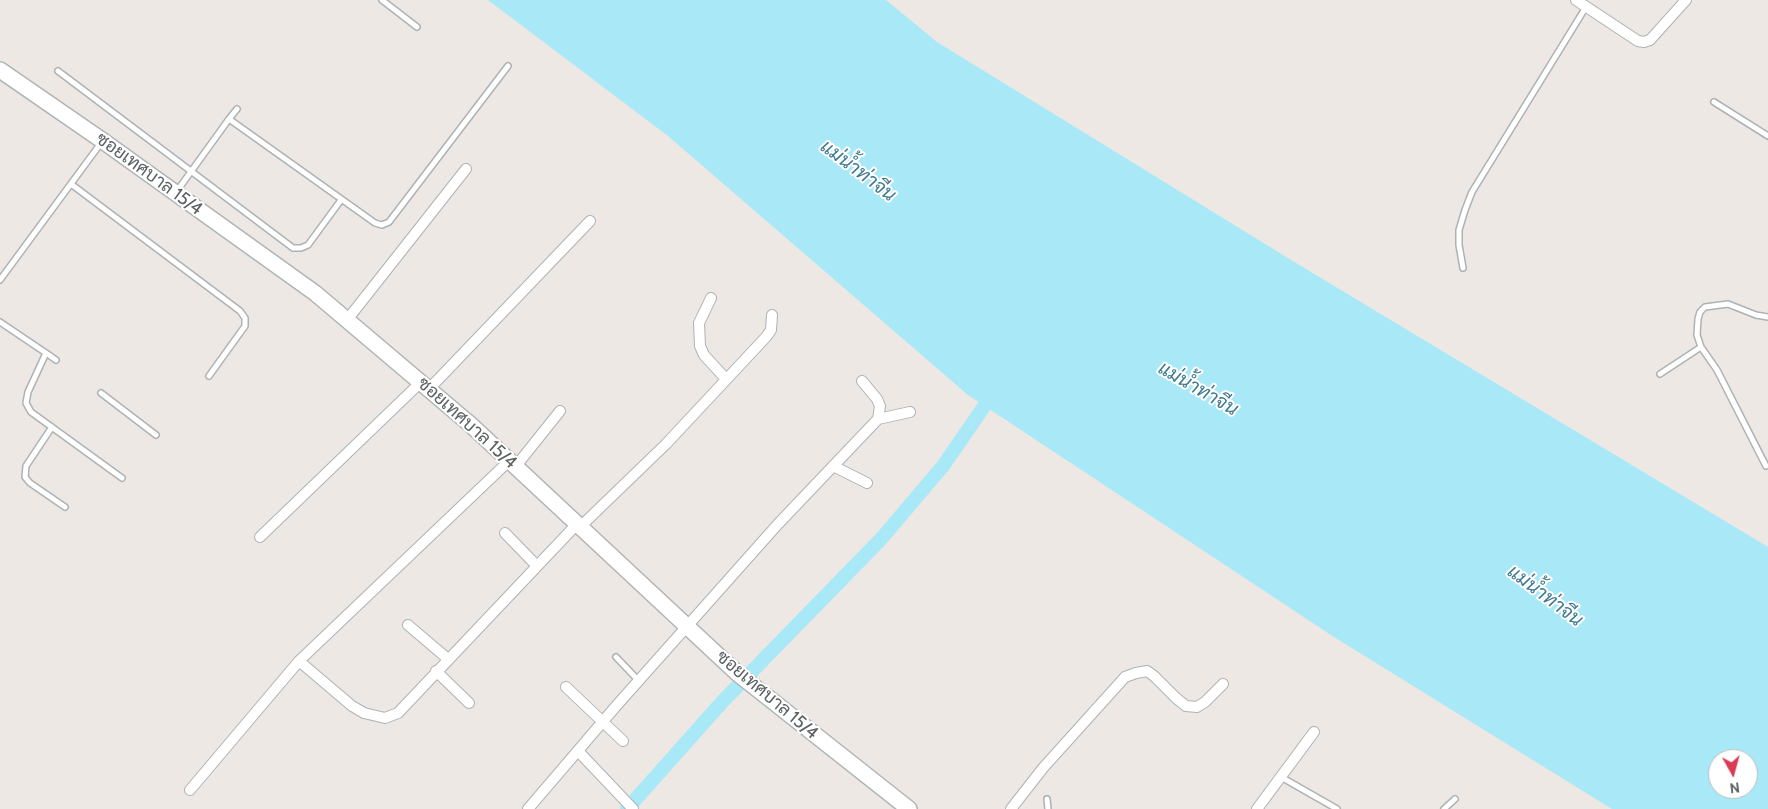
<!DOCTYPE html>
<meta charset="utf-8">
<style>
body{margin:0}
#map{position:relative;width:1768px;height:809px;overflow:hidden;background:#ede8e3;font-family:Cabin,sans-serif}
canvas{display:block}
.north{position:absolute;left:1708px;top:749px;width:50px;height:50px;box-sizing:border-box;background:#fff;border:1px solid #bdbfc0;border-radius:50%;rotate:173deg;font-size:14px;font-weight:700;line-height:20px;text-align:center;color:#5b6062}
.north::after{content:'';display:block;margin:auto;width:18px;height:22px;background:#da3c56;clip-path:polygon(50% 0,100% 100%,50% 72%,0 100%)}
</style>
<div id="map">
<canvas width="1768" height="809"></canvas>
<div class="north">N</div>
</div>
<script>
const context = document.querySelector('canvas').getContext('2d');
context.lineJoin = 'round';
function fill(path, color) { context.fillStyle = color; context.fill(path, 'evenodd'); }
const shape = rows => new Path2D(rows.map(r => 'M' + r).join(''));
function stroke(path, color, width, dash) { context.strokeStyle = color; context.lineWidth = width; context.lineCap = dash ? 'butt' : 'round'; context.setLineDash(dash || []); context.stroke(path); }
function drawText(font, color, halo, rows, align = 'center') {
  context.font = font + ' Cabin,Sarabun,sans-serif'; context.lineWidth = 4; context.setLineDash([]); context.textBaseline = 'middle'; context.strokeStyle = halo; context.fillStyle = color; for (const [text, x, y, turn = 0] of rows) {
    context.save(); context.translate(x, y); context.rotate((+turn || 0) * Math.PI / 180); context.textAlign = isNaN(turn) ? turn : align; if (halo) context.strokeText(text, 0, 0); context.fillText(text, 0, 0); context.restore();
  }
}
fill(shape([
 [488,0,886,0,937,42,1296,263,1768,547,1768,809,1612,809,1334,637,968,395,668,136],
 [1718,759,1748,759,1748,789,1718,789]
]), '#a8e8f7');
stroke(shape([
 [627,809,723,701,881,539,943,466,994,392]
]), '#a8e8f7', 14);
const lane = shape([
 [382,0,417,27],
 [58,71,293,248,301,248,308,245,341,200],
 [1714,102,1768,136],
 [229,119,237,109],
 [71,184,240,311,245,318,245,326,209,376],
 [177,191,229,119,375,223,382,225,389,222,508,66],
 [1463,268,1459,245,1459,230,1465,210,1472,192,1586,7],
 [0,280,101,143],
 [0,322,46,353,28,392,26,403,31,412,122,478],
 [46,353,56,360],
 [1660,374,1701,347],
 [101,393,156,435],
 [52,427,26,466,25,477,30,483,65,507],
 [1766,466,1717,370,1701,347,1697,335,1698,319,1700,312,1705,307,1728,304,1756,315,1768,317],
 [616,657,639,681],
 [1281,777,1337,809],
 [1047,799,1048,809],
 [1444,809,1455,799]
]);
const street = shape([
 [1576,0,1638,41,1644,42,1650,40,1686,0],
 [711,298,699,323,700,346,704,355,726,379],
 [347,320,466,169],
 [862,381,877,399,880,406,878,419],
 [429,389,590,221],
 [516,466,560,411],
 [833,466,867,483],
 [580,527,666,444,766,337,771,330,772,315],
 [505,533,537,566],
 [260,537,421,382],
 [408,625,448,659],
 [299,661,352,706,364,713,385,718,398,713,577,524],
 [436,671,469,703],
 [566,687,623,741],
 [578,751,633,809],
 [190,790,299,661,510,460],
 [528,809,617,705,778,524,878,419,910,412],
 [1011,809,1043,768,1125,677,1136,673,1147,671,1154,676,1176,698,1186,706,1197,707,1205,702,1223,684],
 [1257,809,1314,732]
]);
const secondary = shape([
 [0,70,103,141,315,293,471,425,737,673,909,809]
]);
stroke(lane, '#aeb2b4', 8);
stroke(street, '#aeb2b4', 12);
stroke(secondary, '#b0b4b7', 18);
stroke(lane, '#fff', 5);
stroke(street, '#fff', 10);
stroke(secondary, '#fff', 15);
drawText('18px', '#5b6062', '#fff', [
 ["ซอยเทศบาล 15/4",149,174,36],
 ["ซอยเทศบาล 15/4",467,423,42],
 ["ซอยเทศบาล 15/4",767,695,40]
]);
drawText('italic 19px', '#3e798e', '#fff', [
 ["แม่น้ำท่าจีน",858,171,37],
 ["แม่น้ำท่าจีน",1198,389,30],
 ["แม่น้ำท่าจีน",1545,596,37]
]);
</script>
